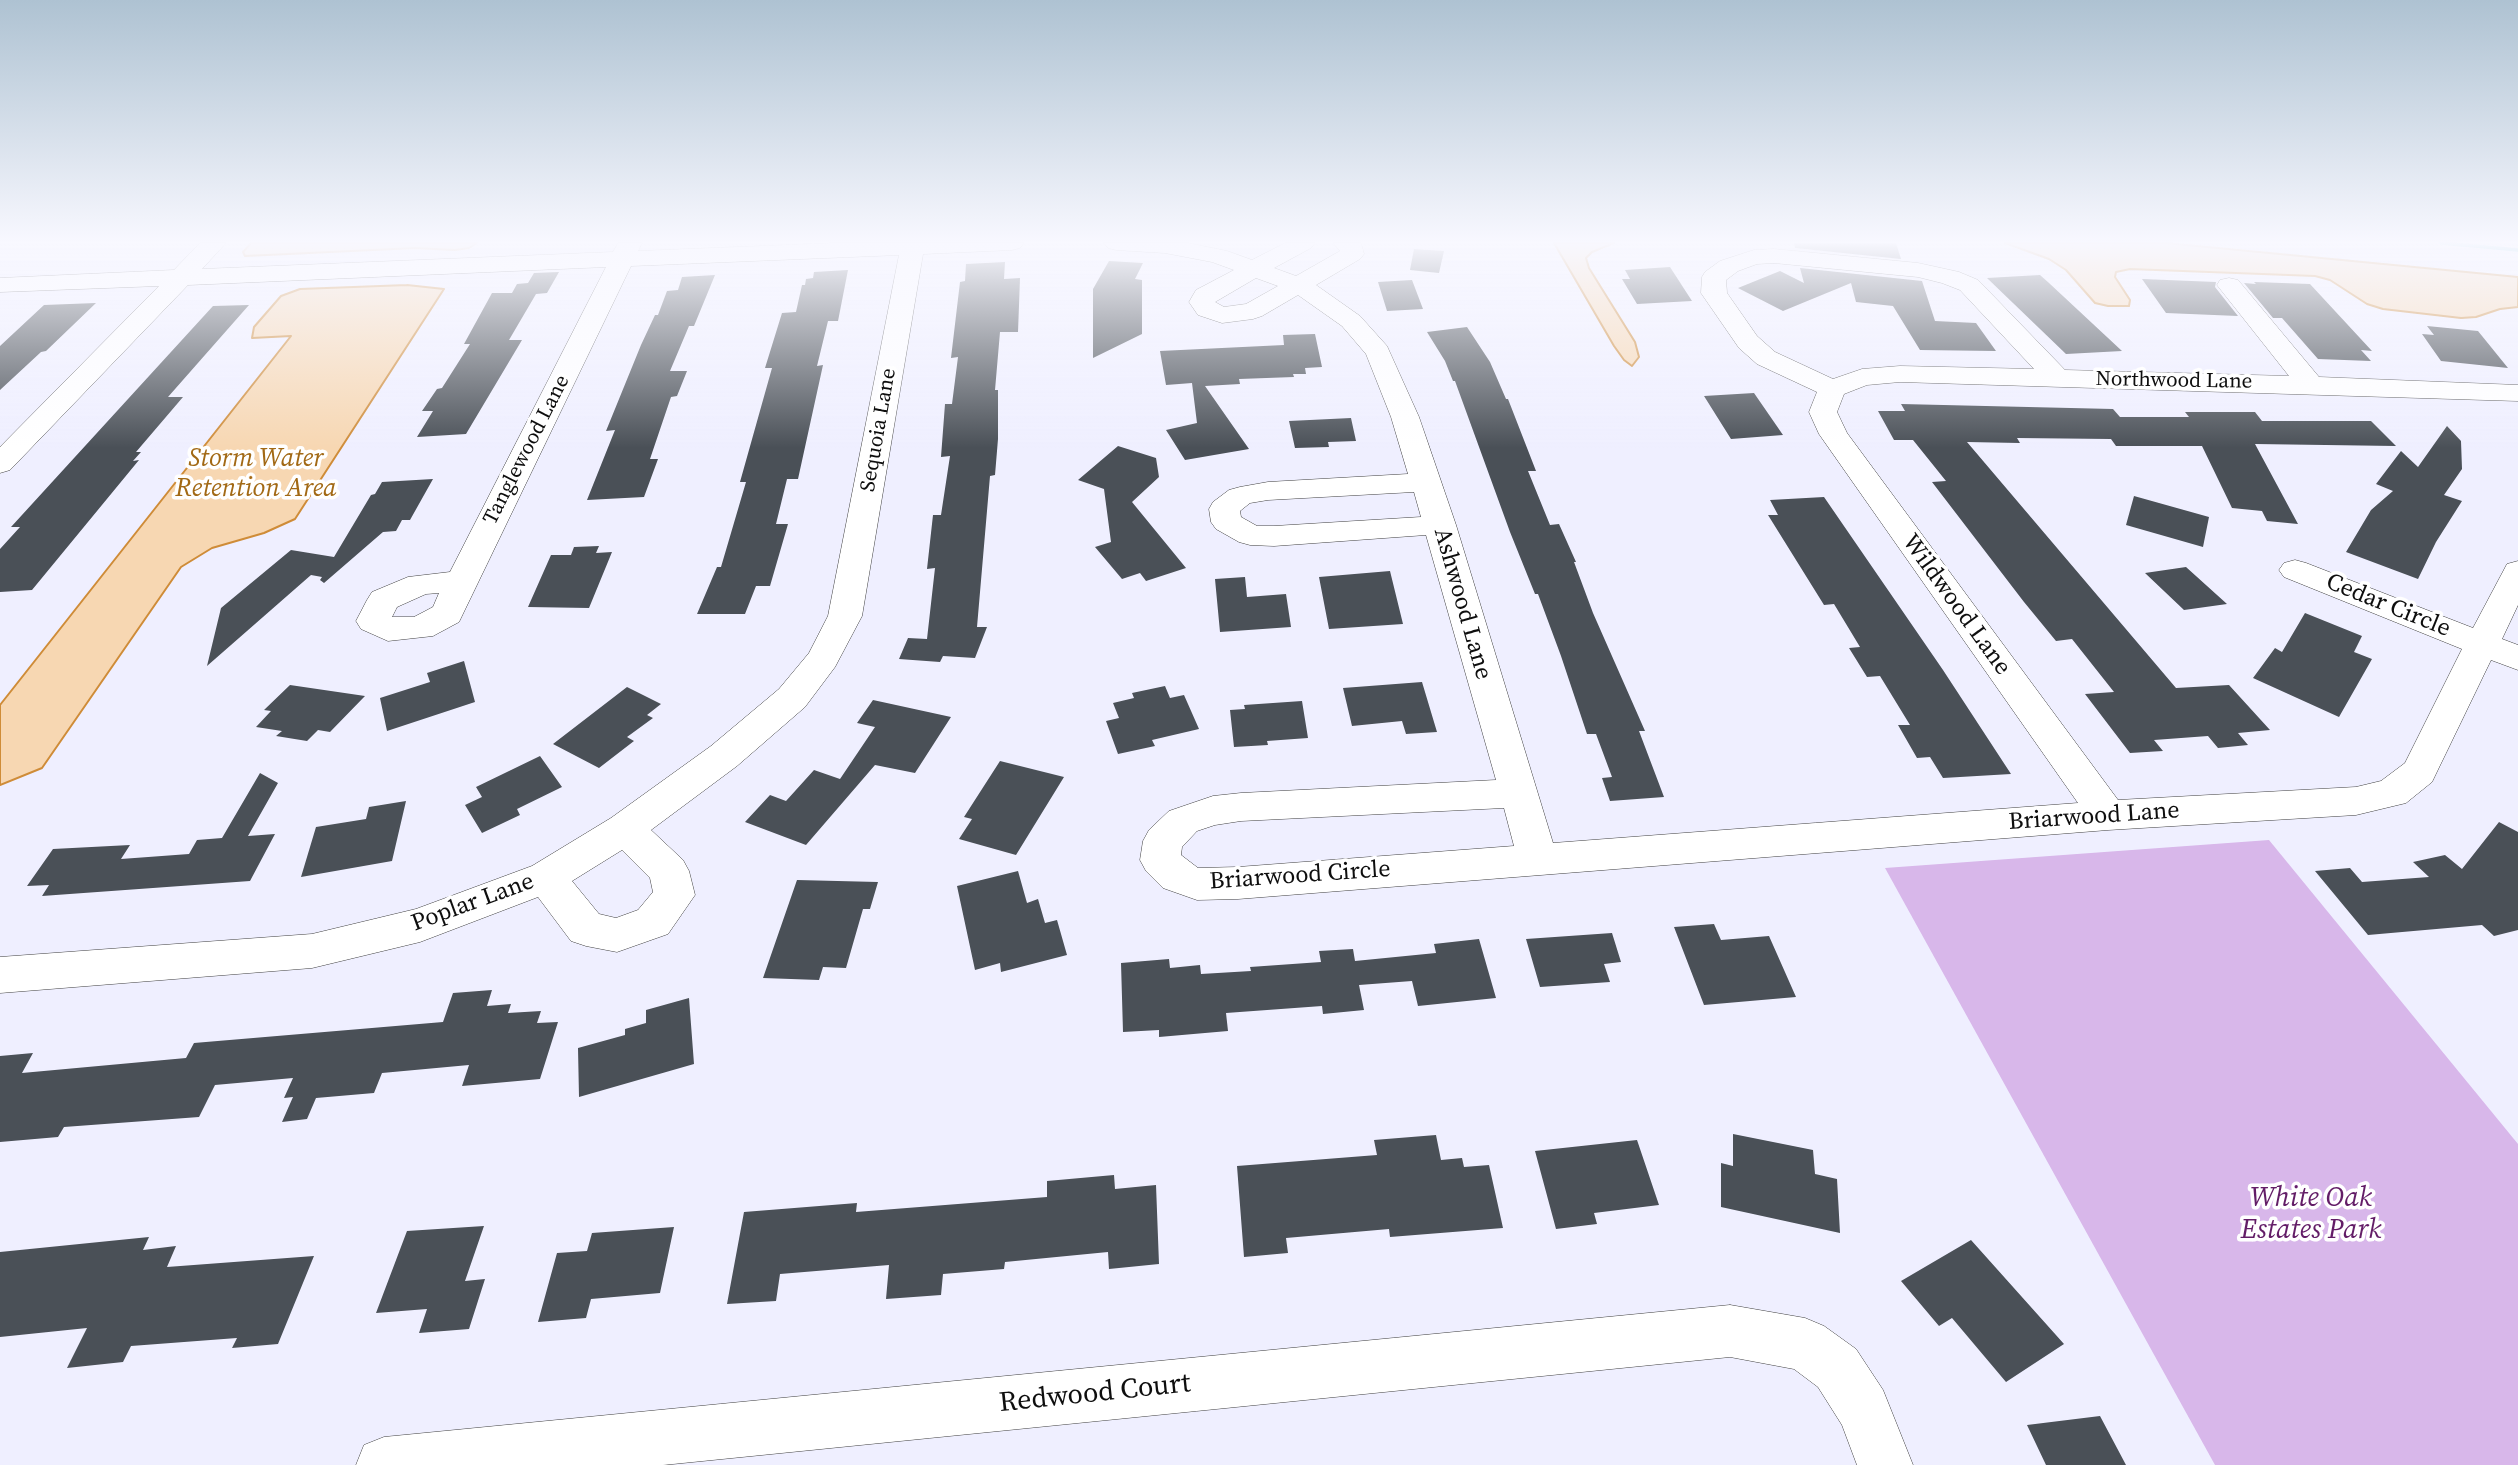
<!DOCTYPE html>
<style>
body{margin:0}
canvas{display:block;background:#efefff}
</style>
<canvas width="2518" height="1465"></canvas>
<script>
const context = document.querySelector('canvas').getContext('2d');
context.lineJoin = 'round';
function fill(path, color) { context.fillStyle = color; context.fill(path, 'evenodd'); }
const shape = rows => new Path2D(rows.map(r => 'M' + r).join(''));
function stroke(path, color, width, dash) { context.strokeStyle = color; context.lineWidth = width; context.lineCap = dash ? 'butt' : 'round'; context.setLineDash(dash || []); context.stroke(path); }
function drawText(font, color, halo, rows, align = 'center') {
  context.font = font + ' "Source Serif 4",serif'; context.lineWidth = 7; context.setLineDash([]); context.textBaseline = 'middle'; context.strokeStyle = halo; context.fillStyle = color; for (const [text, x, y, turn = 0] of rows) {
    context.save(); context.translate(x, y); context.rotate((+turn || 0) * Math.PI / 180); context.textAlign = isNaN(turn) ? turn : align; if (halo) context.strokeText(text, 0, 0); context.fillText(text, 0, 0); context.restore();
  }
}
fill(shape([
 [2269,840,2518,1144,2518,1465,2215,1465,1885,868]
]), '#d8b7ea');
const water = shape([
 [251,243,477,243,469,248,455,250,415,248,245,256,243,252,251,243],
 [1554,243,1614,243,1592,252,1586,258,1589,268,1635,342,1639,357,1632,366,1624,360,1614,346,1554,243],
 [2005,243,2166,243,2518,277,2518,307,2500,309,2476,317,2461,318,2383,309,2367,304,2330,280,2315,276,2130,269,2116,272,2115,277,2130,300,2129,306,2108,306,2095,303,2066,270,2049,259,2005,243],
 [407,285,444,289,295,519,264,533,212,548,181,567,42,768,0,785,0,705,291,336,252,338,254,327,281,296,300,289,407,285]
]);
fill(water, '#f7d7b2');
stroke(water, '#cf8c38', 2);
fill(shape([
 [1794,243,1896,243,1901,259,1795,248],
 [1414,249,1444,251,1439,273,1410,270],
 [1109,261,1143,263,1135,279,1142,280,1142,334,1093,358,1093,289],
 [1005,262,1004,279,1020,278,1018,332,1000,332,995,390,998,390,998,439,995,475,990,476,977,627,987,627,975,658,943,656,940,662,899,659,908,638,927,639,935,568,927,569,933,515,941,515,950,456,941,457,945,404,952,404,958,357,951,358,960,282,965,281,966,264],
 [1670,267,1692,301,1637,304,1622,279,1630,279,1625,270],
 [1800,268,1922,281,1935,321,1976,323,1996,351,1920,350,1893,306,1856,302,1851,283,1783,311,1738,288,1780,271,1804,283],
 [848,270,838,321,828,321,817,366,823,365,798,479,787,479,776,524,788,524,770,586,756,586,745,614,697,614,717,567,721,567,746,482,740,482,772,368,765,368,782,313,796,312,802,285,805,285,806,279,813,278,814,272],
 [559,272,547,293,536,294,509,340,522,340,466,434,417,437,433,411,422,411,437,389,442,388,470,344,464,344,492,293,512,293,517,284,528,283,534,273],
 [715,275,694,326,689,326,670,371,687,371,677,396,671,397,650,459,658,459,644,497,587,500,615,430,606,431,641,345,655,315,658,315,667,291,678,290,682,277],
 [2040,275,2049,283,2122,351,2066,354,1987,278],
 [2142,279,2216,282,2215,287,2238,316,2166,313],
 [1412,280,1423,309,1387,311,1378,282],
 [2254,282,2310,284,2372,351,2361,350,2371,361,2318,359,2282,318,2273,318,2244,283,2256,284],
 [96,303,46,351,41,352,0,390,0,346,44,305],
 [249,305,168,397,183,397,136,452,141,452,133,461,139,460,32,590,0,592,0,549,20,527,11,527,213,306],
 [2427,326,2478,331,2508,368,2441,361,2422,334,2434,335],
 [1467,327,1490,362,1506,399,1508,399,1536,471,1528,471,1550,525,1559,524,1576,562,1574,562,1593,613,1645,731,1639,731,1664,797,1610,801,1602,778,1612,777,1596,734,1587,734,1561,656,1538,594,1535,594,1510,532,1455,381,1453,381,1445,361,1427,332],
 [1315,334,1322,367,1305,368,1306,374,1293,374,1294,377,1239,379,1240,384,1205,386,1249,449,1185,460,1166,430,1197,423,1192,383,1166,385,1160,351,1284,345,1283,335],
 [1754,393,1783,435,1731,439,1704,396],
 [1901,404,2113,409,2120,417,2189,417,2185,412,2255,412,2262,421,2371,421,2396,446,2255,444,2298,524,2267,521,2262,511,2232,508,2202,446,2116,446,2111,439,2017,438,2020,443,1967,442,2176,688,2229,685,2270,730,2238,733,2248,745,2218,748,2208,736,2154,740,2163,751,2130,753,2085,694,2114,692,2072,639,2056,641,2024,602,1932,482,1946,481,1913,440,1894,440,1878,411,1905,411],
 [1351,418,1356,441,1328,442,1329,447,1295,448,1289,421],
 [2447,426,2461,441,2462,469,2444,495,2462,501,2436,542,2418,579,2346,552,2371,510,2393,491,2376,484,2401,451,2418,467],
 [1118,446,1156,458,1159,477,1132,502,1186,568,1146,581,1140,573,1122,579,1095,547,1111,542,1104,489,1078,480],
 [433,479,410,520,402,520,396,531,383,532,324,583,320,580,322,577,311,575,207,666,221,608,291,550,334,557,371,495,375,494,382,482],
 [2134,496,2209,517,2203,547,2126,525],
 [1824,497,1943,670,2011,774,1943,778,1930,757,1917,758,1898,725,1910,725,1880,676,1867,677,1849,648,1860,647,1834,604,1824,605,1768,515,1778,515,1770,500],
 [599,546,596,553,612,552,589,608,528,607,551,555,571,555,574,547],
 [2186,567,2227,604,2184,610,2145,573],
 [1390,571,1403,624,1329,629,1319,577],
 [1245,577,1247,597,1286,594,1291,627,1220,632,1215,579],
 [2305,613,2362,636,2354,652,2372,659,2339,717,2253,678,2275,648,2282,652],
 [464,661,475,702,387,731,380,698,430,682,427,673],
 [1422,682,1437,732,1406,734,1402,721,1352,726,1343,688],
 [290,685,365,696,330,732,318,730,307,741,276,736,282,731,256,727,271,711,264,710],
 [1165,686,1170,698,1184,695,1199,729,1152,740,1155,746,1118,754,1106,721,1119,718,1113,703,1134,698,1132,693],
 [627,687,661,704,647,715,653,718,627,737,634,741,599,768,553,744],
 [873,700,951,717,915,773,875,765,806,845,745,822,770,795,786,801,814,770,840,779,875,727,857,723],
 [1302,701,1308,738,1267,741,1268,745,1234,747,1230,710,1245,709,1244,705],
 [540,756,562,787,517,809,520,815,482,833,465,805,482,797,476,787],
 [1000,761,1064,777,1016,855,959,839,972,819,964,817],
 [260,773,278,783,248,836,275,834,250,881,42,896,49,885,27,886,53,849,130,845,121,859,189,854,197,840,222,838],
 [406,801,392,861,301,877,316,827,366,819,369,807],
 [2499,822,2518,832,2518,930,2494,936,2482,925,2368,935,2315,871,2350,868,2362,882,2429,877,2413,862,2445,855,2462,869],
 [1018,871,1027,903,1038,899,1045,923,1057,920,1067,955,1001,972,1000,963,975,970,957,886],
 [797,880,878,882,870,909,863,909,846,968,823,967,819,980,763,978],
 [1714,924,1721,940,1769,936,1796,997,1704,1005,1674,927],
 [1612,933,1621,962,1604,964,1610,982,1540,987,1526,939],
 [1479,939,1496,998,1418,1006,1412,981,1359,985,1364,1010,1323,1014,1322,1006,1226,1013,1228,1031,1159,1037,1159,1030,1123,1032,1121,963,1169,959,1170,968,1200,965,1201,974,1251,971,1250,967,1321,962,1319,951,1353,949,1355,961,1436,953,1434,944],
 [492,990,487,1006,511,1004,508,1013,541,1011,537,1023,558,1022,540,1079,462,1086,469,1065,382,1073,374,1093,316,1098,307,1119,282,1122,293,1097,284,1098,293,1078,215,1085,199,1117,64,1127,58,1137,0,1142,0,1056,33,1053,22,1073,186,1058,194,1043,443,1022,453,993],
 [689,998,694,1064,579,1097,578,1048,625,1035,625,1029,646,1023,646,1010],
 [1733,1134,1813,1150,1815,1174,1837,1179,1840,1233,1721,1207,1721,1163,1733,1166],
 [1436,1135,1441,1160,1462,1158,1464,1167,1489,1165,1503,1228,1390,1237,1389,1229,1286,1238,1288,1253,1244,1257,1237,1166,1377,1155,1374,1140],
 [1637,1140,1659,1205,1594,1213,1597,1224,1556,1229,1535,1151],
 [1114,1175,1115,1189,1156,1185,1159,1264,1109,1269,1108,1252,1005,1262,1004,1269,943,1274,941,1295,886,1299,889,1265,780,1274,776,1301,727,1304,744,1212,857,1203,856,1212,1047,1197,1047,1181],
 [484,1226,465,1281,485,1279,469,1329,419,1333,427,1309,376,1313,407,1231],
 [674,1227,660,1293,591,1299,586,1318,538,1322,557,1253,587,1251,592,1233],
 [149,1237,143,1250,176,1246,167,1267,314,1256,278,1344,232,1348,237,1338,131,1346,123,1362,67,1368,87,1328,0,1337,0,1252],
 [1971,1240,2064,1344,2006,1382,1952,1318,1939,1326,1901,1281],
 [2100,1416,2126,1465,2046,1465,2027,1425]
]), '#4a5057');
const minor = shape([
 [200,243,226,243,202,269,613,252,618,243,642,243,638,251,834,243,1024,243,1020,248,1012,250,923,254,862,616,835,667,805,707,737,766,651,830,683,860,689,871,695,895,668,934,617,952,586,946,571,941,538,897,420,942,312,968,0,993,0,957,312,934,416,909,532,866,611,818,711,746,779,689,809,653,828,616,899,255,631,266,459,622,433,636,388,641,361,629,356,621,367,600,372,592,408,577,450,572,606,267,188,285,10,470,0,473,0,447,159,286,0,292,0,278,174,270,200,243],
 [439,593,433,607,414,617,392,617,397,607,426,594,439,593],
 [622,850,650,878,653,892,638,910,616,918,599,914,572,881,622,850],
 [1104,243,1188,243,1227,251,1252,260,1285,243,1315,243,1311,248,1274,268,1296,276,1340,251,1333,243,1361,243,1364,254,1360,259,1316,285,1360,316,1387,346,1419,417,1456,525,1553,843,2078,803,1819,434,1809,412,1817,392,1757,364,1739,348,1701,293,1702,277,1705,272,1720,261,1754,250,1774,249,1918,263,1959,272,1978,280,2065,370,2289,376,2217,285,2220,280,2229,278,2238,280,2319,377,2518,385,2518,401,1900,382,1867,385,1844,394,1837,412,1847,433,2118,800,2356,787,2381,781,2405,763,2462,649,2284,577,2279,570,2284,563,2295,560,2306,563,2473,628,2507,564,2518,561,2518,605,2502,639,2518,645,2518,670,2491,660,2432,782,2406,803,2356,815,2108,830,1238,899,1197,900,1163,888,1146,871,1140,860,1143,841,1149,830,1169,811,1213,796,1241,793,1496,780,1426,535,1274,546,1250,545,1239,542,1216,529,1211,522,1209,509,1213,502,1229,490,1240,487,1268,482,1408,474,1391,417,1366,354,1342,326,1298,295,1262,316,1253,319,1222,323,1198,315,1189,302,1196,290,1234,270,1212,262,1165,253,1116,250,1108,248,1104,243],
 [1774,263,1918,277,1942,283,1960,290,2034,369,1900,366,1862,369,1833,379,1775,352,1757,336,1727,293,1726,280,1738,271,1757,264,1774,263],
 [1256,278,1278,286,1246,304,1224,307,1215,302,1256,278],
 [1414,492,1421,517,1274,526,1257,526,1241,517,1240,511,1250,503,1268,500,1414,492],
 [1504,808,1514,846,1238,867,1198,868,1181,855,1182,847,1197,831,1215,825,1241,821,1504,808],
 [1730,1305,1805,1318,1824,1326,1856,1349,1883,1390,1913,1465,1857,1465,1842,1425,1818,1387,1794,1369,1730,1357,663,1465,356,1465,364,1445,384,1437,1730,1305]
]);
stroke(minor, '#414141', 1);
fill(minor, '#fff');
stroke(shape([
 [2441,243,2518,250]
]), '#23afc0', 3.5);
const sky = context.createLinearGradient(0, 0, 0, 448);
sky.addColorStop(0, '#aec2d2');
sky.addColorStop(0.54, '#f8f8ff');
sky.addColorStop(1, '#f8f8ff00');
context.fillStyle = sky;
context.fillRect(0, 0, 2518, 448);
drawText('21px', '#0e0e0e', '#fff', [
 ["Northwood Lane",2174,381,1],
 ["Sequoia Lane",879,430,-80],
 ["Tanglewood Lane",527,450,-63]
]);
drawText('24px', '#0e0e0e', '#fff', [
 ["Ashwood Lane",1462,604,74],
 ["Wildwood Lane",1956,605,54],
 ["Cedar Circle",2388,606,22],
 ["Briarwood Lane",2094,817,-4],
 ["Briarwood Circle",1300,876,-4],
 ["Poplar Lane",473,903,-20]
]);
drawText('italic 26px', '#a26915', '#fff', [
 ["Storm Water",256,459],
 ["Retention Area",256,489]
]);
drawText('italic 28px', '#631d67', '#fff', [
 ["White Oak",2311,1199],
 ["Estates Park",2311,1231]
]);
drawText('28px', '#0e0e0e', '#fff', [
 ["Redwood Court",1095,1394,-6]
]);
</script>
